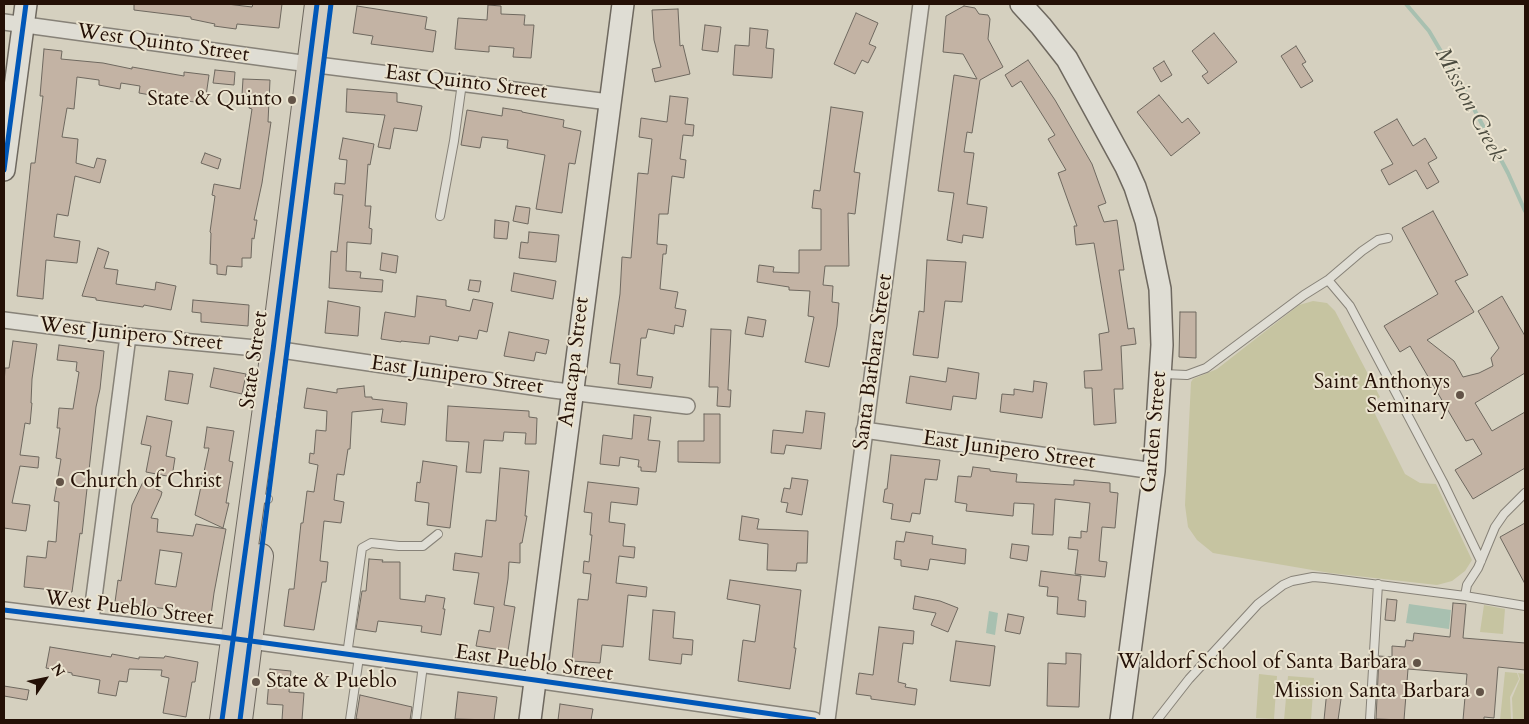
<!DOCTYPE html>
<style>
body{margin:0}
#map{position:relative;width:1529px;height:724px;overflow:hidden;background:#d5d0bf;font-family:Cardo,serif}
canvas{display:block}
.frame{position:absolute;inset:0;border:5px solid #241006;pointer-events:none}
.north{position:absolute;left:20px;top:654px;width:50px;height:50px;-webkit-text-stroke:4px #eae3cf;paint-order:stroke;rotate:56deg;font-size:14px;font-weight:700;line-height:20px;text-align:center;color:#241006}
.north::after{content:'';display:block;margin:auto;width:18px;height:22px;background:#241006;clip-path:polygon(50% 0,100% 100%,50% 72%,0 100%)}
</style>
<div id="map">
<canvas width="1529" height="724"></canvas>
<div class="frame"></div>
<div class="north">N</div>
</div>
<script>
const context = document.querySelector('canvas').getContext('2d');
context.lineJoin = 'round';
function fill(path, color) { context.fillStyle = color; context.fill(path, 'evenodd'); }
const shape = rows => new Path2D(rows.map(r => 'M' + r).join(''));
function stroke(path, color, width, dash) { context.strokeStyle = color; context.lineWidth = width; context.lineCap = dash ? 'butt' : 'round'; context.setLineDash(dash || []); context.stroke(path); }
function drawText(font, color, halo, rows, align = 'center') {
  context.font = font + ' Cardo,serif'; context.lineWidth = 4; context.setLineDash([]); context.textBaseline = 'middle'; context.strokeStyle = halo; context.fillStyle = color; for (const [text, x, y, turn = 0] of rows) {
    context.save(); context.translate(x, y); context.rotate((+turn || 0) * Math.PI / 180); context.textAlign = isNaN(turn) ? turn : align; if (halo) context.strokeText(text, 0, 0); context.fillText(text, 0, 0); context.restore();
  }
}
fill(shape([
 [1313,301,1327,303,1335,311,1380,397,1370,404,1405,474,1420,483,1436,484,1472,560,1465,571,1452,581,1437,585,1330,573,1213,553,1197,540,1188,527,1185,505,1191,382,1193,379,1217,369,1299,305],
 [1484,605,1505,609,1503,634,1480,632],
 [1505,672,1517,673,1519,679,1510,697,1511,720,1500,720],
 [1518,673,1525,674,1525,720,1513,720,1512,698,1520,679],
 [1259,674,1277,676,1274,719,1256,718],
 [1288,676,1314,678,1311,720,1284,720]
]), '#c6c4a1');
fill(shape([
 [1409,604,1451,610,1449,629,1406,623],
 [989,611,998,613,995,635,986,633]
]), '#a8c0b0');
stroke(shape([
 [1406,4,1429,31,1465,92,1508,173,1525,211]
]), '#a8c0b0', 4);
const building = shape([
 [134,4,227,4,252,7,253,4,282,4,279,28,237,24,236,29,214,26,215,24,191,19,191,17,134,10,134,4],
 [488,5,501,6,501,14,525,15,524,25,534,25,531,58,513,57,514,48,489,46,489,52,455,49,458,18,487,20,488,5],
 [357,6,427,17,425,29,436,31,433,52,371,44,373,36,353,33,357,6],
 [964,6,975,8,979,14,988,15,990,19,988,39,1003,67,980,80,972,133,967,132,964,152,974,153,967,204,987,207,983,238,963,235,962,243,947,240,954,193,938,191,954,75,977,79,963,54,943,52,946,16,964,6],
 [678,9,680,46,683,45,690,74,655,82,652,69,661,67,654,40,652,10,678,9],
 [856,13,878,23,869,44,876,47,868,63,862,60,855,74,834,64,856,13],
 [705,25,721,27,718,52,702,50,705,25],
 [750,28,768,30,766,48,774,49,772,78,733,75,735,45,749,46,750,28],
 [1214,33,1237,62,1208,84,1202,76,1208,72,1192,51,1214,33],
 [1296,46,1306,62,1302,64,1313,81,1301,88,1281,56,1296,46],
 [44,49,62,51,61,59,103,63,132,69,132,67,184,76,184,72,209,75,205,103,176,100,175,105,162,103,162,97,139,93,140,86,121,83,120,89,99,85,99,80,77,77,74,109,67,108,62,137,78,139,76,163,94,168,97,158,106,160,100,183,75,176,68,216,57,214,54,237,80,241,77,263,46,260,43,299,17,296,31,163,35,163,43,96,40,96,44,49],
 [1028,60,1055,100,1092,164,1106,203,1098,206,1104,222,1117,220,1124,270,1119,270,1128,329,1134,328,1136,344,1121,346,1123,389,1114,389,1116,423,1094,425,1092,388,1085,388,1084,371,1102,370,1099,334,1109,332,1094,243,1076,245,1074,226,1077,226,1058,173,1066,170,1048,139,1055,135,1021,81,1012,87,1005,75,1028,60],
 [1164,61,1172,75,1161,82,1153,68,1164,61],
 [215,70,235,72,234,85,213,83,215,70],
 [243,79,270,80,268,122,271,122,262,183,254,220,257,220,254,239,252,238,251,258,242,258,242,267,227,266,226,275,217,274,217,265,210,264,211,233,210,232,215,196,212,195,214,184,240,189,252,109,249,108,250,95,242,95,243,79],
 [347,89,397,93,397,102,422,106,417,131,394,128,390,149,378,147,385,115,346,112,347,89],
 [1159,95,1182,123,1188,118,1200,133,1171,156,1137,112,1159,95],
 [670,96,688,98,685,124,694,125,693,136,683,135,680,159,686,160,684,178,672,176,668,214,659,214,657,244,667,245,666,254,663,254,660,289,678,292,675,308,686,310,683,327,675,325,674,334,648,329,646,338,641,338,637,375,653,377,651,388,618,384,620,364,610,363,620,294,622,257,631,258,638,173,648,174,652,139,639,137,641,118,667,122,670,96],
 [831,107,863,112,854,172,860,173,855,214,848,213,849,266,825,266,823,285,833,286,832,302,839,303,837,326,829,367,805,362,814,317,808,316,810,291,789,290,789,287,757,282,759,265,774,267,773,272,799,273,799,250,821,250,821,209,812,208,814,190,820,191,831,107],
 [503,108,522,111,522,112,564,120,563,127,581,131,575,164,569,163,562,213,536,209,545,155,507,148,508,140,482,137,480,148,461,145,467,110,502,116,503,108],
 [1397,119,1413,146,1425,138,1437,158,1428,163,1439,182,1427,189,1416,170,1389,185,1381,170,1393,164,1374,132,1397,119],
 [343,138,374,144,370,165,368,164,365,206,371,206,369,228,372,229,371,244,347,242,346,271,361,272,360,278,383,280,382,292,329,288,331,251,337,252,343,195,334,194,335,183,345,184,347,160,339,159,343,138],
 [205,153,221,159,218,169,201,163,205,153],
 [516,206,530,208,528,224,513,221,516,206],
 [1433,211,1468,275,1455,281,1474,312,1427,340,1454,361,1463,377,1479,373,1493,366,1491,358,1499,348,1478,311,1502,296,1525,336,1525,373,1475,403,1492,431,1525,412,1525,468,1473,499,1455,470,1482,454,1473,439,1466,441,1410,346,1400,352,1384,326,1438,294,1402,228,1433,211],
 [495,220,509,222,507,239,494,238,495,220],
 [529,232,559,235,556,262,519,258,521,242,528,243,529,232],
 [98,248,109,252,104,268,118,270,116,284,155,290,156,282,176,286,171,310,144,305,143,307,96,300,96,298,82,296,98,248],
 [382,253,398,256,396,273,380,270,382,253],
 [927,260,966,262,962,302,945,301,938,358,913,355,919,311,924,312,927,260],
 [514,273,556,281,553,299,511,291,514,273],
 [470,280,481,281,479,292,468,290,470,280],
 [417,296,446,300,446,306,470,311,473,299,493,303,487,332,479,330,477,339,459,336,458,341,430,336,429,344,401,341,401,342,381,339,385,312,415,317,417,296],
 [193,300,249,305,248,326,201,322,201,313,192,312,193,300],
 [328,301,360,307,358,336,325,333,328,301],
 [1180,312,1196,312,1196,358,1179,357,1180,312],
 [748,317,766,320,763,337,745,334,748,317],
 [711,329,731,330,728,390,731,390,730,407,717,406,718,387,709,387,711,329],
 [509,332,549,340,546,354,536,352,534,361,504,356,509,332],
 [13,341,37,344,32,379,31,403,32,403,30,424,25,423,20,455,39,457,38,468,20,466,12,503,30,505,26,531,4,528,4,385,5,368,9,368,13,341],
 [59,345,104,351,100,389,96,407,82,534,80,533,72,592,24,587,27,556,46,558,48,541,56,542,59,502,54,501,61,459,56,458,60,428,57,428,59,408,73,409,79,372,76,371,77,362,57,360,59,345],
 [214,368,246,374,242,394,210,387,214,368],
 [948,368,979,373,976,399,953,396,951,410,906,403,910,376,946,382,948,368],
 [169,371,193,374,188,404,165,400,169,371],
 [1034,381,1047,383,1042,418,1000,412,1002,394,1014,395,1014,389,1033,392,1034,381],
 [364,386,365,397,372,397,372,399,407,403,405,425,381,422,383,409,352,412,350,449,348,449,344,475,337,474,334,500,344,502,341,523,324,521,320,561,328,562,326,582,322,582,314,630,284,626,289,589,294,589,301,523,303,523,307,491,314,492,318,465,309,463,310,453,314,454,316,430,326,431,327,411,304,408,307,388,337,393,337,389,364,386],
 [448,406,529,411,529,417,537,418,536,444,525,444,526,433,504,432,503,441,484,440,481,473,466,472,469,442,446,441,448,406],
 [806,411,825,413,821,449,786,445,784,454,771,453,773,430,803,433,806,411],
 [704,414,720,414,720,463,678,462,678,441,704,441,704,414],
 [634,415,651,417,648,440,660,441,656,472,641,471,641,467,638,467,639,460,620,457,619,466,600,464,603,435,632,439,634,415],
 [147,416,172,421,166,456,175,458,172,477,146,472,151,446,141,444,147,416],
 [207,427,234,431,229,461,233,462,226,503,229,503,223,528,195,515,209,448,204,448,207,427],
 [891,455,940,460,937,480,925,479,920,514,912,513,910,522,891,519,893,504,883,502,885,489,887,489,891,455],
 [423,461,457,466,450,528,427,525,429,503,415,501,417,482,420,483,423,461],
 [973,467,990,469,990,471,1017,474,1016,482,1074,485,1074,480,1110,483,1110,492,1118,493,1115,528,1102,527,1099,561,1107,562,1105,577,1075,574,1078,550,1068,549,1069,537,1081,538,1081,531,1087,532,1090,503,1055,499,1053,535,1032,534,1034,504,1014,503,1013,516,966,511,967,504,955,502,958,476,971,477,973,467],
 [500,468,529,471,525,516,527,516,522,543,520,543,520,563,509,562,508,579,504,605,515,607,508,651,476,646,479,630,490,632,494,607,474,604,479,573,453,570,455,553,482,557,486,520,496,521,500,468],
 [792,478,808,480,802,515,786,512,788,503,781,502,784,488,790,489,792,478],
 [143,482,162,492,161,496,151,518,158,519,157,532,193,536,196,524,226,529,214,593,211,615,115,602,118,580,121,581,132,505,143,482],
 [160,550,182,553,176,587,155,584,160,550],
 [588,482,639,488,637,505,611,502,609,522,625,524,623,546,635,547,634,558,619,556,616,583,647,587,646,597,628,595,623,647,602,645,600,663,572,661,578,599,588,600,591,574,583,573,584,561,589,562,592,535,590,535,592,513,584,512,588,482],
 [742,516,759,519,757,529,808,531,807,563,797,563,796,571,767,570,768,544,739,540,742,516],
 [1525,523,1525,584,1500,537,1525,523],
 [906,532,933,536,932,544,966,549,965,564,930,559,928,570,901,566,901,560,894,559,896,541,904,542,906,532],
 [1012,544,1029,546,1027,561,1010,558,1012,544],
 [369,559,383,560,382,562,400,562,400,599,425,602,426,595,445,598,443,609,445,609,441,635,421,632,422,626,378,621,376,632,356,629,362,591,366,591,369,559],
 [1041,571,1081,576,1078,600,1086,601,1085,617,1057,614,1058,597,1047,596,1048,587,1039,586,1041,571],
 [730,580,801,590,794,648,796,648,790,689,738,681,743,640,755,642,760,605,727,599,730,580],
 [915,596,940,601,958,608,948,632,931,625,936,613,913,609,915,596],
 [1387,599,1397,600,1395,621,1385,620,1387,599],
 [1453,603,1466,604,1463,638,1525,643,1525,670,1498,667,1494,718,1484,717,1484,720,1463,720,1467,674,1408,669,1404,720,1376,719,1379,656,1392,657,1392,646,1405,647,1406,640,1413,641,1414,633,1450,637,1453,603],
 [653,610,675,612,673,638,693,640,692,655,682,654,681,664,649,660,653,610],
 [1008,614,1024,617,1020,634,1005,631,1008,614],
 [879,627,914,631,913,644,903,643,898,682,906,684,905,687,917,689,915,705,871,699,871,696,856,694,859,673,873,675,879,627],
 [956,641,995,646,990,686,950,681,956,641],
 [50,647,111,657,112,654,139,659,139,657,164,658,165,656,198,662,195,682,192,682,186,717,163,713,169,678,161,676,162,670,129,669,127,682,119,681,116,696,98,693,100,680,72,675,72,673,46,668,50,647],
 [1066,653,1081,654,1079,707,1047,706,1048,663,1066,664,1066,653],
 [270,669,291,671,289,692,304,693,302,720,282,720,283,705,267,704,270,669],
 [4,686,29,690,27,700,4,696,4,686],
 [1327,690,1342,692,1338,720,1324,720,1327,690],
 [458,692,497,697,494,720,455,719,458,692],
 [360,695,412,707,410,720,364,720,356,719,360,695],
 [560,704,593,709,591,720,558,720,560,704]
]);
fill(building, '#c3b3a4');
stroke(building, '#6e685f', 1);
const lane = shape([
 [440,216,454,141,462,83],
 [1328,280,1362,251,1378,240,1388,238],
 [1163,374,1187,375,1206,368,1304,295,1328,280,1350,306,1443,482,1481,561],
 [254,497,268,499],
 [1465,596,1467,585,1478,568,1495,527,1504,514,1525,493],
 [347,655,362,548,371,543,399,546,423,546,438,534],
 [350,720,359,657],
 [416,720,423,665],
 [1157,720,1189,679,1258,604,1283,585,1292,581,1313,577,1325,578,1465,596,1525,606],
 [1370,720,1378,584]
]);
const street = shape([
 [4,22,294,62,609,102],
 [4,320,128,336,288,351,553,390,687,406],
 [864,430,1154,471],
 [4,610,222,637,535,680,814,720],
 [91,620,128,336],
 [827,720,921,4]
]);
const secondary = shape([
 [1021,4,1041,26,1067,59,1126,167,1135,187,1146,221,1160,289,1162,345,1154,471,1121,720],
 [4,170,26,4],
 [530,720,623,4]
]);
const primary = shape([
 [222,720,273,350,317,4],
 [240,720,261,556]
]);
stroke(lane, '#878278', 10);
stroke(street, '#878278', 18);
stroke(secondary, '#6e685f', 24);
stroke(primary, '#6e685f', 26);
stroke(lane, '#dfddd4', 8);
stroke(street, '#dfddd4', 15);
stroke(secondary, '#dfddd4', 21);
stroke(primary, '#d3cdc0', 24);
stroke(shape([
 [4,170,26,4],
 [4,610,222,637,535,680,814,720],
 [222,720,273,350,317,4],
 [240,720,331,4]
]), '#0057b8', 5);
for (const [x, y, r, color] of [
 [292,100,5,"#625347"],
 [1460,395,5,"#625347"],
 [60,482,5,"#625347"],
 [1417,663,5,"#625347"],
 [256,682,5,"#625347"],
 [1480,692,5,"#625347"]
]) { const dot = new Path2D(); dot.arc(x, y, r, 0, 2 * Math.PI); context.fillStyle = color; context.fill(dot); stroke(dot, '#eae3cf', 2); }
drawText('21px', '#241006', '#eae3cf', [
 ["West Quinto Street",163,44,8],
 ["East Quinto Street",466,83,7],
 ["West Junipero Street",131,335,6],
 ["State Street",255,360,-82],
 ["Anacapa Street",575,362,-83],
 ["Santa Barbara Street",874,362,-82],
 ["East Junipero Street",457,376,8],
 ["Garden Street",1155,432,-85],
 ["East Junipero Street",1009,451,8],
 ["West Pueblo Street",129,609,7],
 ["East Pueblo Street",534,664,8]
]);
drawText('21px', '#241006', '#eae3cf', [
 ["State & Quinto",282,100],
 ["Saint Anthonys",1450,383],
 ["Seminary",1450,407],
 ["Church of Christ",70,482,"left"],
 ["Waldorf School of Santa Barbara",1407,663],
 ["State & Pueblo",266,682,"left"],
 ["Mission Santa Barbara",1470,692]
], 'right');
drawText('italic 22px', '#4b4b3f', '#eae3cf', [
 ["Mission Creek",1469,105,62]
]);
</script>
